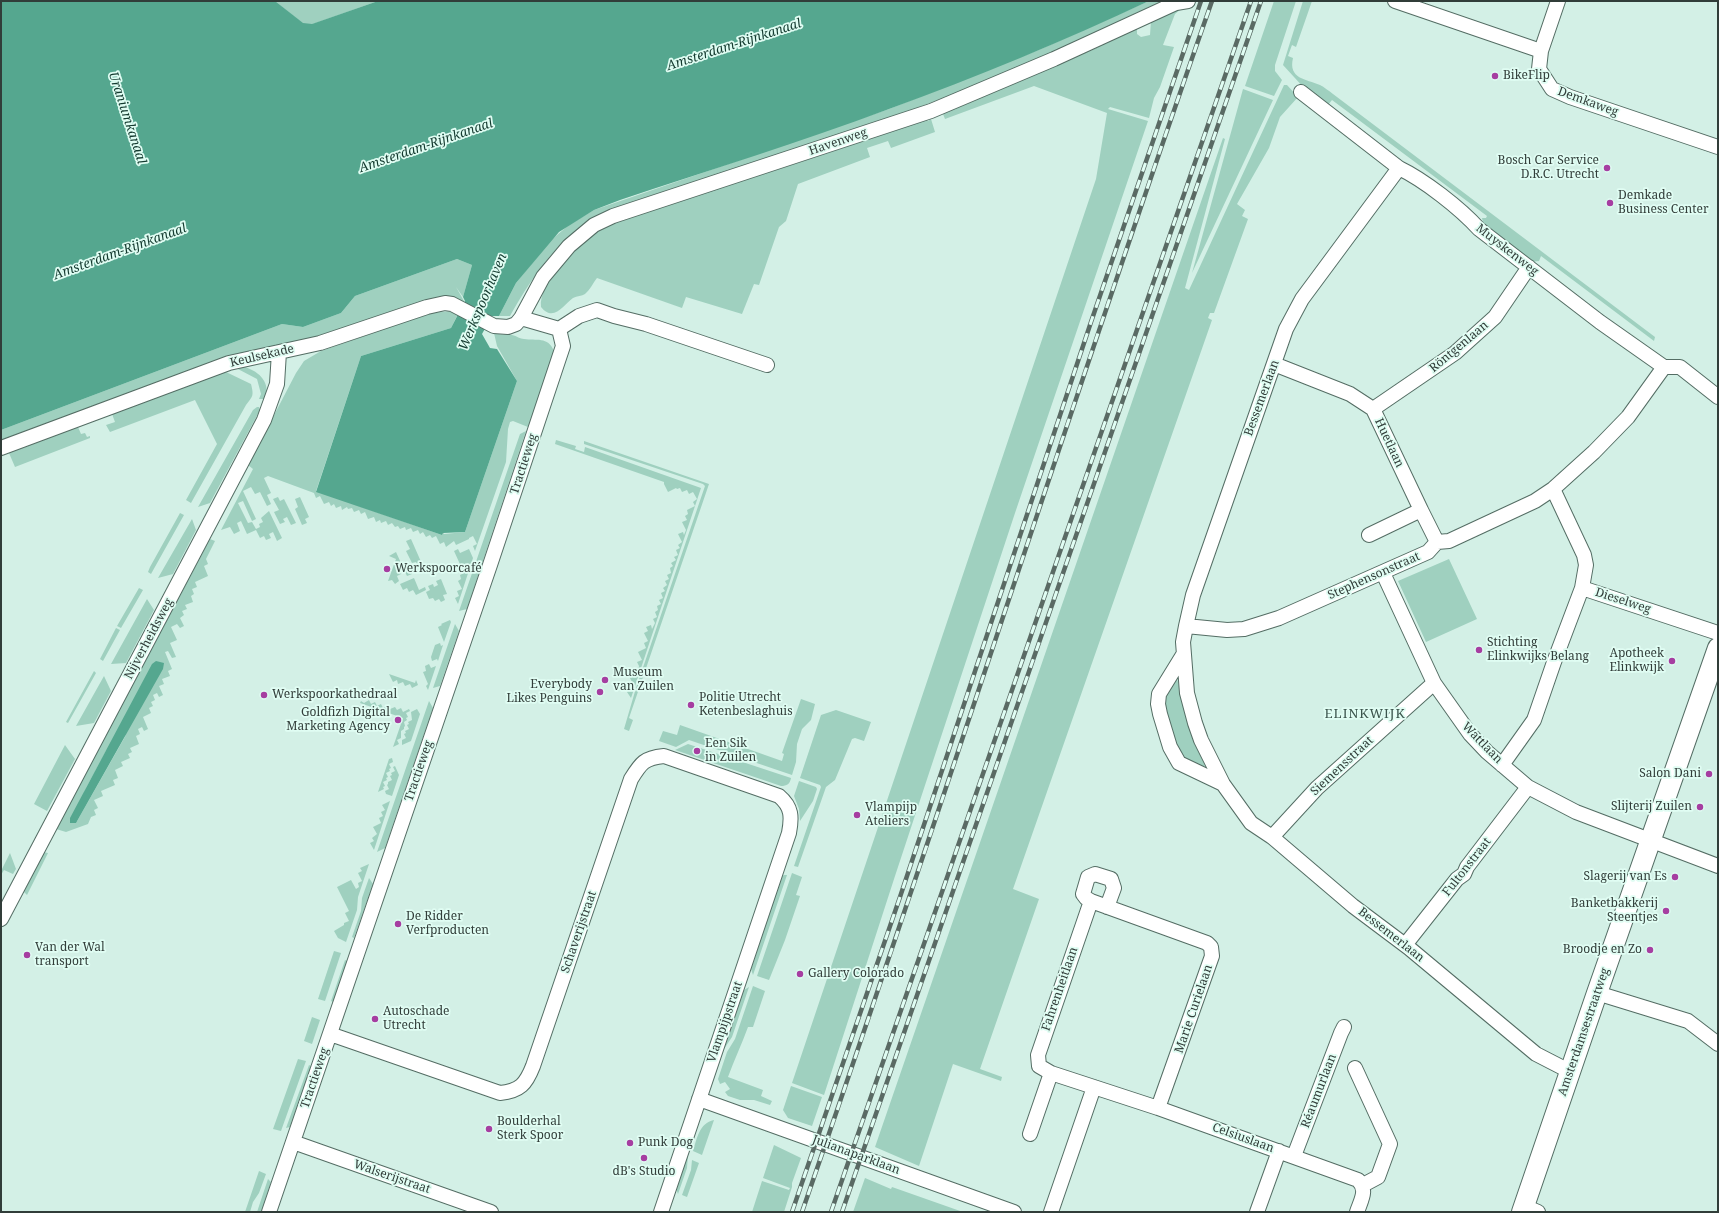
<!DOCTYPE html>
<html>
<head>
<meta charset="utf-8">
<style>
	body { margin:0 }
	#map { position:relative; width:1719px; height:1213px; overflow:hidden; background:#d3f0e6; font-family:"Noto Serif",serif }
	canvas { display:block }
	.frame { position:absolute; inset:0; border:2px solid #313d39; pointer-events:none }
</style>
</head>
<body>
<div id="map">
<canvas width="1719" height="1213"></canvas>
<div class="frame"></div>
</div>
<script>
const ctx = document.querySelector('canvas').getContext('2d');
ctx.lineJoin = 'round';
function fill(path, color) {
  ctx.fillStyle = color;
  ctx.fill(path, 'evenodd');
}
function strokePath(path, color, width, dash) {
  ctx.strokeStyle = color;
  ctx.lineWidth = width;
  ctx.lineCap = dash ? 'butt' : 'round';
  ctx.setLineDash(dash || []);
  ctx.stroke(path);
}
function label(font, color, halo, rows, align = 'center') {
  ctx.font = font + ' "Noto Serif",serif';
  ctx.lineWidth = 3.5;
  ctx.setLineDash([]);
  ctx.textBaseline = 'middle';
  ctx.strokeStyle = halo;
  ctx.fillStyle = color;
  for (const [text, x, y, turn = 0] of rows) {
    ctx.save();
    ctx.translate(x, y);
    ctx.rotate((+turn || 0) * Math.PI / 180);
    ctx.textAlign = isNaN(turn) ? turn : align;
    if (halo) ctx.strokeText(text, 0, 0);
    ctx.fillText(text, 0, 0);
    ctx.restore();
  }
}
const green = new Path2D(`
	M275 1H378L313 24H303Z
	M1149 1H1162L1020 67 961 91 888 119 832 137 582 226C550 250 530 281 510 316H499L516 283 550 241 570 224 594 210 889 109 1041 49Z
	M1274 1H1296L1275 65V71L1282 80 1274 96 1245 86Z
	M1303 1H1312L1296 47 1292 45 1288 56 1293 58C1288 79 1306 79 1320 85 1324 87 1329 91 1333 94L1655 337 1654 341 1541 256 1539 261 1531 262 1484 226 1482 218H1486L1487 216 1332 100 1328 105 1305 89 1283 65Z
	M1182 8 1175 14 1163 45 1174 47 1160 87 1154 98 1149 118 1110 107 1108 109 1148 121 1015 513 895 876 824 1095 792 1083 1096 179 1107 113 1034 86 945 119 943 114 945 110 1092 50 1137 28V34L1141 37 1150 35 1151 21Z
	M1284 85H1287L1298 97 1280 117 1269 148 1237 204 1245 210 1242 216 1248 219 1214 313H1210L1208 318 1212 320 1013 889 1039 899 980 1069 1002 1077 1001 1081 953 1064 919 1166 875 1147 1223 138 1225 139 1185 288 1189 290Z
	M1243 89 1273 100 1192 273Z
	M924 117 928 121 931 119 935 132 891 148 888 141 867 148 870 157 798 184 786 221 779 227 759 285 754 284 742 314 686 297 682 308 597 278C593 283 590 290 585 294 582 296 577 296 573 298 564 304 554 323 541 307 538 284 576 244 594 233 600 229 607 226 613 223L837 150Z
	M457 259 472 265 463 297 456 287 464 301 462 305 445 296 437 297 316 337 222 358 1 440V430L282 324 303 327 341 313 355 296Z
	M454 311 459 312 451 328 361 356 316 491 442 535 443 532 444 534 465 532 517 381 497 346 494 333C501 335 505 334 512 335 517 336 520 339 524 339 536 341 548 336 554 351L528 427 513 421 510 422 508 429 506 462 475 551 473 546 477 544 473 536 469 538V539L456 545 454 541 446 547 444 542 440 544 436 536 432 538 430 535 426 537 423 532 420 534 418 530 413 532 411 528 406 530 405 527 400 529 398 526 395 527 392 523 388 525 386 521 381 523 380 520 376 522 374 517 368 519 365 512 361 514 359 510 354 512 352 508 348 509 347 507 342 510 341 506 336 508 334 504 331 506 329 502 324 504 320 496 316 498 314 493 268 476 264 478 271 493 267 495 271 504 267 506 260 492 255 494 251 487 243 491 256 519 252 521 243 501 238 503 248 523 252 522 256 529 260 527 259 524 263 522 261 518 269 511 282 538 277 541 273 532 269 534 271 538 266 540 264 536 260 538 256 530 247 534 241 521 237 523 240 531 234 534 230 527 221 530 253 469 248 465 296 373 304 361 321 351 430 313Z
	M245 367C260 372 271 383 265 399H259L261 394 257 379 236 368Z
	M226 372 251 384C254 396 253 396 246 405L191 503 186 500 217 444 195 400 110 432 106 425 115 422 112 414 114 413Z
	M257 407H259L260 410 210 503 198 507 253 410Z
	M78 427 81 434 85 433 87 437 90 436V438L15 467 9 453Z
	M526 431 467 609 459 611 520 434Z
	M556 440 576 446 575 449 584 452 585 447 701 488 631 698 625 689 633 684 629 676 633 674 631 671 636 668 638 671 639 666 637 662 642 660 638 652 646 648 644 643 648 641 644 633 648 631 646 627 651 625 652 629 655 623 653 619 657 617 655 612 658 610 657 606 661 604 659 600 663 598 661 593 665 591 663 588 667 585 665 581 669 579 667 575 671 573 670 568 673 566 671 563 676 560 674 557 678 555 676 550 680 548 678 545 682 542 678 534 683 532 684 535 686 530 682 522 687 520 685 516 688 514 687 510 695 506 693 502 697 499 693 492 689 494 687 490 682 492 680 488 677 489 676 488 668 492 664 484V482L555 444Z
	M584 441 709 484 629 718 633 720 629 731 624 729 636 688 705 486 703 484 584 444Z
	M278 497 280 501 284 499 296 523 291 525 287 517 283 519 285 522 280 524 274 512 279 510 273 499Z
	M300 497 309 517 305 519 307 523 302 525 295 509 298 507 295 499Z
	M180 513 184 515 151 574 148 572 150 567Z
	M192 519 196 530 173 574 158 578Z
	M210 539 215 541 206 559 208 564 204 566 208 576 195 582 197 587 192 589 194 594 191 596 193 602 185 605 187 609 182 611 184 615 180 618 184 626 180 628 177 624 171 627 177 640 170 643 176 657 172 658 168 651 165 652 172 669 168 671 170 676 162 679 164 684 159 686 163 695 159 697 157 693 153 695 155 700 151 702 153 706 149 708 151 713 143 717 148 729 144 731 142 727 138 729 140 734 136 736 139 744 130 748 132 752 128 754 130 758 121 762 123 766 115 770 118 778 113 780 115 785 101 791 103 796 94 800 98 808 94 810 96 815 91 817 88 824 66 832 56 829ZM126 735 76 823 85 790 106 751Z
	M411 539 422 564 418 566 416 562 412 563 406 551 410 549 406 541Z
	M458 549 460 553 469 549 473 558 458 604 455 598 459 596 457 591 462 589 458 581 461 579 460 575 464 573 454 551Z
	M396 552 401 563 406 561 412 574 407 576 403 568 399 570 401 574 397 576 399 581 395 584 392 580 388 581 396 559 389 556Z
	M1449 559 1477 619 1426 642 1398 581Z
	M414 578 419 590 425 587 426 590 416 595 413 590 409 592 407 588 403 590 400 584Z
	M441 579 447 594 443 595 445 600 441 602 439 599 435 601 433 598 429 599 426 592 430 590 428 586 433 584 434 587 438 585 436 581Z
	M139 588 143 590 121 628 117 626Z
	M147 599 154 610 126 663 111 664Z
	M450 620 451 622 444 642 438 627 442 625 441 624Z
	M455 624 459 631 440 686 433 688Z
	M116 628 120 630 103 661 100 659Z
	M440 643 441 646 443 645 438 661 437 659 432 661 431 657 435 645Z
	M429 664 431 668 436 666 428 690 426 686 428 684 423 672 426 671 425 666Z
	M94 671 96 673 68 723 66 722Z
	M389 674 415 683 416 680 418 685 412 688 410 684 405 686 403 682 398 684 397 680 393 682Z
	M104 676 111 691 94 723 76 726Z
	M1177 678 1189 727 1205 765 1203 768 1183 760 1180 755 1164 703V694Z
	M801 699 815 704 811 720 802 729 797 744 796 762 792 775 689 740 676 747 659 741 663 731 677 735 680 725 782 761 784 754 782 753Z
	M369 700 371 704 375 702 377 706 381 704 383 708 388 705 390 709 395 707 397 710 401 708 403 712 409 709 410 711 406 713 408 717 406 718 407 720 404 722 405 726 404 727V729L401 731V738L397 740 399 744 393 747 403 718 360 703 361 701 364 703Z
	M429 701 433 708 385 848 377 852Z
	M417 709 420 714 411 741 402 745V740L406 738 404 734 406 733 405 731 409 729 407 725 409 724 408 722 412 720 411 712Z
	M836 710 871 722 864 741 855 738 852 739 835 780 826 787 798 867 794 866 821 787 820 785 800 778 821 715Z
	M688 744 791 778C790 784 787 786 781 786L675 750Z
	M65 745 75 759 47 811 34 804Z
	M392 758 393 762 389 764 391 768 389 769 390 771 386 773 388 777 386 778 387 780 383 782 385 786 383 787 384 789 378 792 389 759Z
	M395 766 399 775 392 796 386 794 385 791 389 789 387 785 388 784V782L392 780 390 776 392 775 391 773 395 771 393 767Z
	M799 781 816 787 817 789 813 801 800 821 799 809 794 796Z
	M390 801 374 850 370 843 374 841 372 838 377 834 373 827 381 823 379 818 383 816 381 812 385 810 382 805Z
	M43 852 48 853 27 895 23 891Z
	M10 853 16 869 13 874 4 870 1 875V871Z
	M369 864 358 897 357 910 346 942 338 938 334 931 344 925V923L349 921 345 913 349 911 337 887 351 880 356 889 359 887 358 883 362 881 358 873 362 871 360 868Z
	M792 873 802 877 796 895 800 896 785 940 769 980 757 976Z
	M784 875H787L753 975 751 969 782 876Z
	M369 878 373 884 354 938 352 937 361 911 362 898Z
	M334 951 341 953 325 1001 318 999Z
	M345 960 347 961 333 1002 331 1001Z
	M753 986 765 991 753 1027H748C742 1044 734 1060 728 1077L763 1090 761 1096 772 1101 770 1105 754 1100H740L728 1096 725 1092 730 1089 725 1082 720 1084 718 1079 727 1052 735 1039Z
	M749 987 732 1037 724 1049 744 990Z
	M312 1017 320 1020 312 1044 304 1041Z
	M298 1059 306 1061 281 1131 273 1129Z
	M309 1065 311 1066 290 1127 286 1128Z
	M791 1086 822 1097 812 1126 788 1118 783 1110Z
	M714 1120 702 1155 693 1151C697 1139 699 1123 714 1120Z
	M774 1145 801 1158 792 1183V1187L784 1212H752L762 1181 789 1190 790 1188 763 1178Z
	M688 1155 687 1168 678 1194 676 1189Z
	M692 1160 699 1163 687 1197 682 1195 691 1170Z
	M259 1171 266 1174 259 1193 253 1202 250 1212H245Z
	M865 1178 891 1189 892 1187 963 1212H853Z
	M268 1179 271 1182 261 1212H257Z`);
const water = new Path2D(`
	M1 1H275L303 23 312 24 378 1H1149C1064 41 977 77 889 109 800 142 710 170 620 200L594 210 559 232 516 283 499 316H492L482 334 490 348 497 349 517 381 465 532 443 533 442 535 316 492 361 356 451 328 465 301 463 297 472 265 457 259 355 296 341 313 303 327 282 324 1 430Z
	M156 661 164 663 163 669 76 823H70V818L152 664Z`);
const minor = new Path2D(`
	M1395 1 1541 51 1539 69 1552 89 1570 97 1718 147
	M1541 51 1558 1
	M1301 92 1399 168C1424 180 1460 208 1479 229L1600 322 1664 367H1680L1718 397
	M1399 168 1302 299 1286 329 1193 595 1186 626 1183 642 1187 693 1195 723 1201 740 1223 784 1251 823 1272 837 1353 906 1409 948 1536 1054 1571 1072
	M559 329 579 316 597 310 614 316 646 324 767 365
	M1274 364 1350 394 1373 409 1421 510
	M1373 409 1455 353 1495 317 1529 267
	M1 448 229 363 320 343 427 307 445 303 452 304 494 326 508 327 516 324 521 318 543 277 569 246 594 225 613 216 931 111 1054 59 1176 3 1188 1
	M1553 489 1584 555 1586 565 1582 588 1718 633
	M1369 535 1421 510 1437 542
	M1383 573 1434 683 1470 734 1487 752 1528 787 1576 812 1718 866
	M1186 626 1227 630 1244 629 1279 618 1428 552 1437 542 1449 541 1535 501 1553 489 1594 452 1628 417 1664 367
	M1183 655 1159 694 1158 704 1160 714 1170 747 1179 763 1223 784
	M1502 765 1534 720 1554 662 1582 588
	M1272 837 1317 788 1434 683
	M1107 907 1114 888 1111 879 1095 874 1088 877 1083 894 1086 898 1091 901 1207 943 1211 947 1212 956 1158 1108
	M1 919 264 420 277 384 279 352
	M1405 945 1457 879 1464 874 1467 867 1528 787
	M1597 993 1688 1021 1718 1044
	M330 1034 500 1093C520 1091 526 1084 533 1066L631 779C641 763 644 758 664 756L779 796C792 807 792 817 789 833L661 1212
	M1355 1068 1390 1144 1378 1177 1363 1185
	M1051 1073 1039 1066 1038 1055 1091 901
	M699 1099 1014 1212
	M1030 1134 1051 1073 1158 1108 1358 1180C1368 1190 1361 1200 1357 1212
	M293 1142 491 1212
	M1294 1156 1341 1033 1344 1027
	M1524 1206 1538 1212
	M269 1212 490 565 563 346 559 329 521 318
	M1051 1212 1094 1087
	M1257 1212 1279 1151`);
const secondary = new Path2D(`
	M1522 1212 1597 993 1718 648`);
const rail = new Path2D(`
	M792 1212 900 897 1091 322 1201 1
	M802 1212C942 809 1071 403 1212 1
	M831 1212 1251 1
	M842 1212 1261 1`);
const markers = [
	[1495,76,4,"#a63ea1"],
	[1607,168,4,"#a63ea1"],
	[1610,203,4,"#a63ea1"],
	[387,569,4,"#a63ea1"],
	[1479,650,4,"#a63ea1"],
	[1672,661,4,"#a63ea1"],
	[605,680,4,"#a63ea1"],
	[600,692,4,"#a63ea1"],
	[264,695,4,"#a63ea1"],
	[691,705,4,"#a63ea1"],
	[398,720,4,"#a63ea1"],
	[697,751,4,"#a63ea1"],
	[1709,774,4,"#a63ea1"],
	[1700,807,4,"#a63ea1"],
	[857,815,4,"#a63ea1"],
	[1675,877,4,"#a63ea1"],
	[1666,911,4,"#a63ea1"],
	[398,924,4,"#a63ea1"],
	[1650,950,4,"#a63ea1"],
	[27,955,4,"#a63ea1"],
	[800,974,4,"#a63ea1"],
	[375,1019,4,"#a63ea1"],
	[489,1129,4,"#a63ea1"],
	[630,1143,4,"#a63ea1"],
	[644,1158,4,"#a63ea1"]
];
const poiNames = [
	["BikeFlip",1503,76],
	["Bosch Car Service",1599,161,"right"],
	["D.R.C. Utrecht",1599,175,"right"],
	["Demkade",1618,196],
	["Business Center",1618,210],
	["Werkspoorcafé",395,569],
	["Stichting",1487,643],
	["Elinkwijks Belang",1487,657],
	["Apotheek",1664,654,"right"],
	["Elinkwijk",1664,668,"right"],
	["Museum",613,673],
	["van Zuilen",613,687],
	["Everybody",592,685,"right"],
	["Likes Penguins",592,699,"right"],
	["Werkspoorkathedraal",272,695],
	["Politie Utrecht",699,698],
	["Ketenbeslaghuis",699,712],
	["Goldfizh Digital",390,713,"right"],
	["Marketing Agency",390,727,"right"],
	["Een Sik",705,744],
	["in Zuilen",705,758],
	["Salon Dani",1701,774,"right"],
	["Slijterij Zuilen",1692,807,"right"],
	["Vlampijp",865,808],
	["Ateliers",865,822],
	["Slagerij van Es",1667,877,"right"],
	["Banketbakkerij",1658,904,"right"],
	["Steentjes",1658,918,"right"],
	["De Ridder",406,917],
	["Verfproducten",406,931],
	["Van der Wal",35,948],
	["transport",35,962],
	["Broodje en Zo",1642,950,"right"],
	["Gallery Colorado",808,974],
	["Autoschade",383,1012],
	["Utrecht",383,1026],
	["Boulderhal",497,1122],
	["Sterk Spoor",497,1136],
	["Punk Dog",638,1143],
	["dB's Studio",644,1172,"center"]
];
const streetNames = [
	["Demkaweg",1588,102,20],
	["Havenweg",838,142,-19],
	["Muyskenweg",1507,250,38],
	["Röntgenlaan",1459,347,-40],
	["Keulsekade",262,356,-13],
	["Bessemerlaan",1262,398,-70],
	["Huetlaan",1389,443,65],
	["Tractieweg",524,464,-72],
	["Stephensonstraat",1374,576,-24],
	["Dieselweg",1623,601,18],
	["Nijverheidsweg",149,639,-62],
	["Wattlaan",1482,743,46],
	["Siemensstraat",1342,766,-43],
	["Tractieweg",419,771,-71],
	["Fultonstraat",1467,867,-52],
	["Schaverijstraat",579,932,-71],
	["Bessemerlaan",1391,935,38],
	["Fahrenheitlaan",1060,989,-71],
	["Marie Curielaan",1194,1009,-71],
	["Vlampijpstraat",725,1022,-71],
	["Amsterdamsestraatweg",1584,1032,-71],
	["Tractieweg",315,1078,-71],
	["Réaumurlaan",1319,1091,-69],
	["Celsiuslaan",1243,1138,20],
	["Julianaparklaan",856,1155,20],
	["Walserijstraat",392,1177,19]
];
const waterNames = [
	["Amsterdam-Rijnkanaal",734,45,-18],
	["Uraniumkanaal",127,118,72],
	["Amsterdam-Rijnkanaal",426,146,-19],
	["Amsterdam-Rijnkanaal",120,252,-20],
	["Werkspoorhaven",483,302,-67]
];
const neighbourhoodNames = [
	["ELINKWIJK",1365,714]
];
fill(green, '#9fd0bf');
fill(water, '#55a78f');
strokePath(minor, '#546d64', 16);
strokePath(secondary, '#546d64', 22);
strokePath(minor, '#fff', 14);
strokePath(secondary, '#fff', 20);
strokePath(rail, '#5a6a64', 4.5);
strokePath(rail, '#e0fdf3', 3, [9]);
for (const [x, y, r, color] of markers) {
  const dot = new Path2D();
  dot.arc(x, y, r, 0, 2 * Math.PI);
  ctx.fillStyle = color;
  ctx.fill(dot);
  strokePath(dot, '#e0fdf3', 1.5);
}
label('12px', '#313d39', '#e0fdf3', poiNames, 'left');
label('12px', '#313d39', '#e0fdf3', streetNames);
label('italic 13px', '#133a2f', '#e0fdf3', waterNames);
ctx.letterSpacing = '1px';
label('13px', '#3b544c', '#e0fdf3', neighbourhoodNames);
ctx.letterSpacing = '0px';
</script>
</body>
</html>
